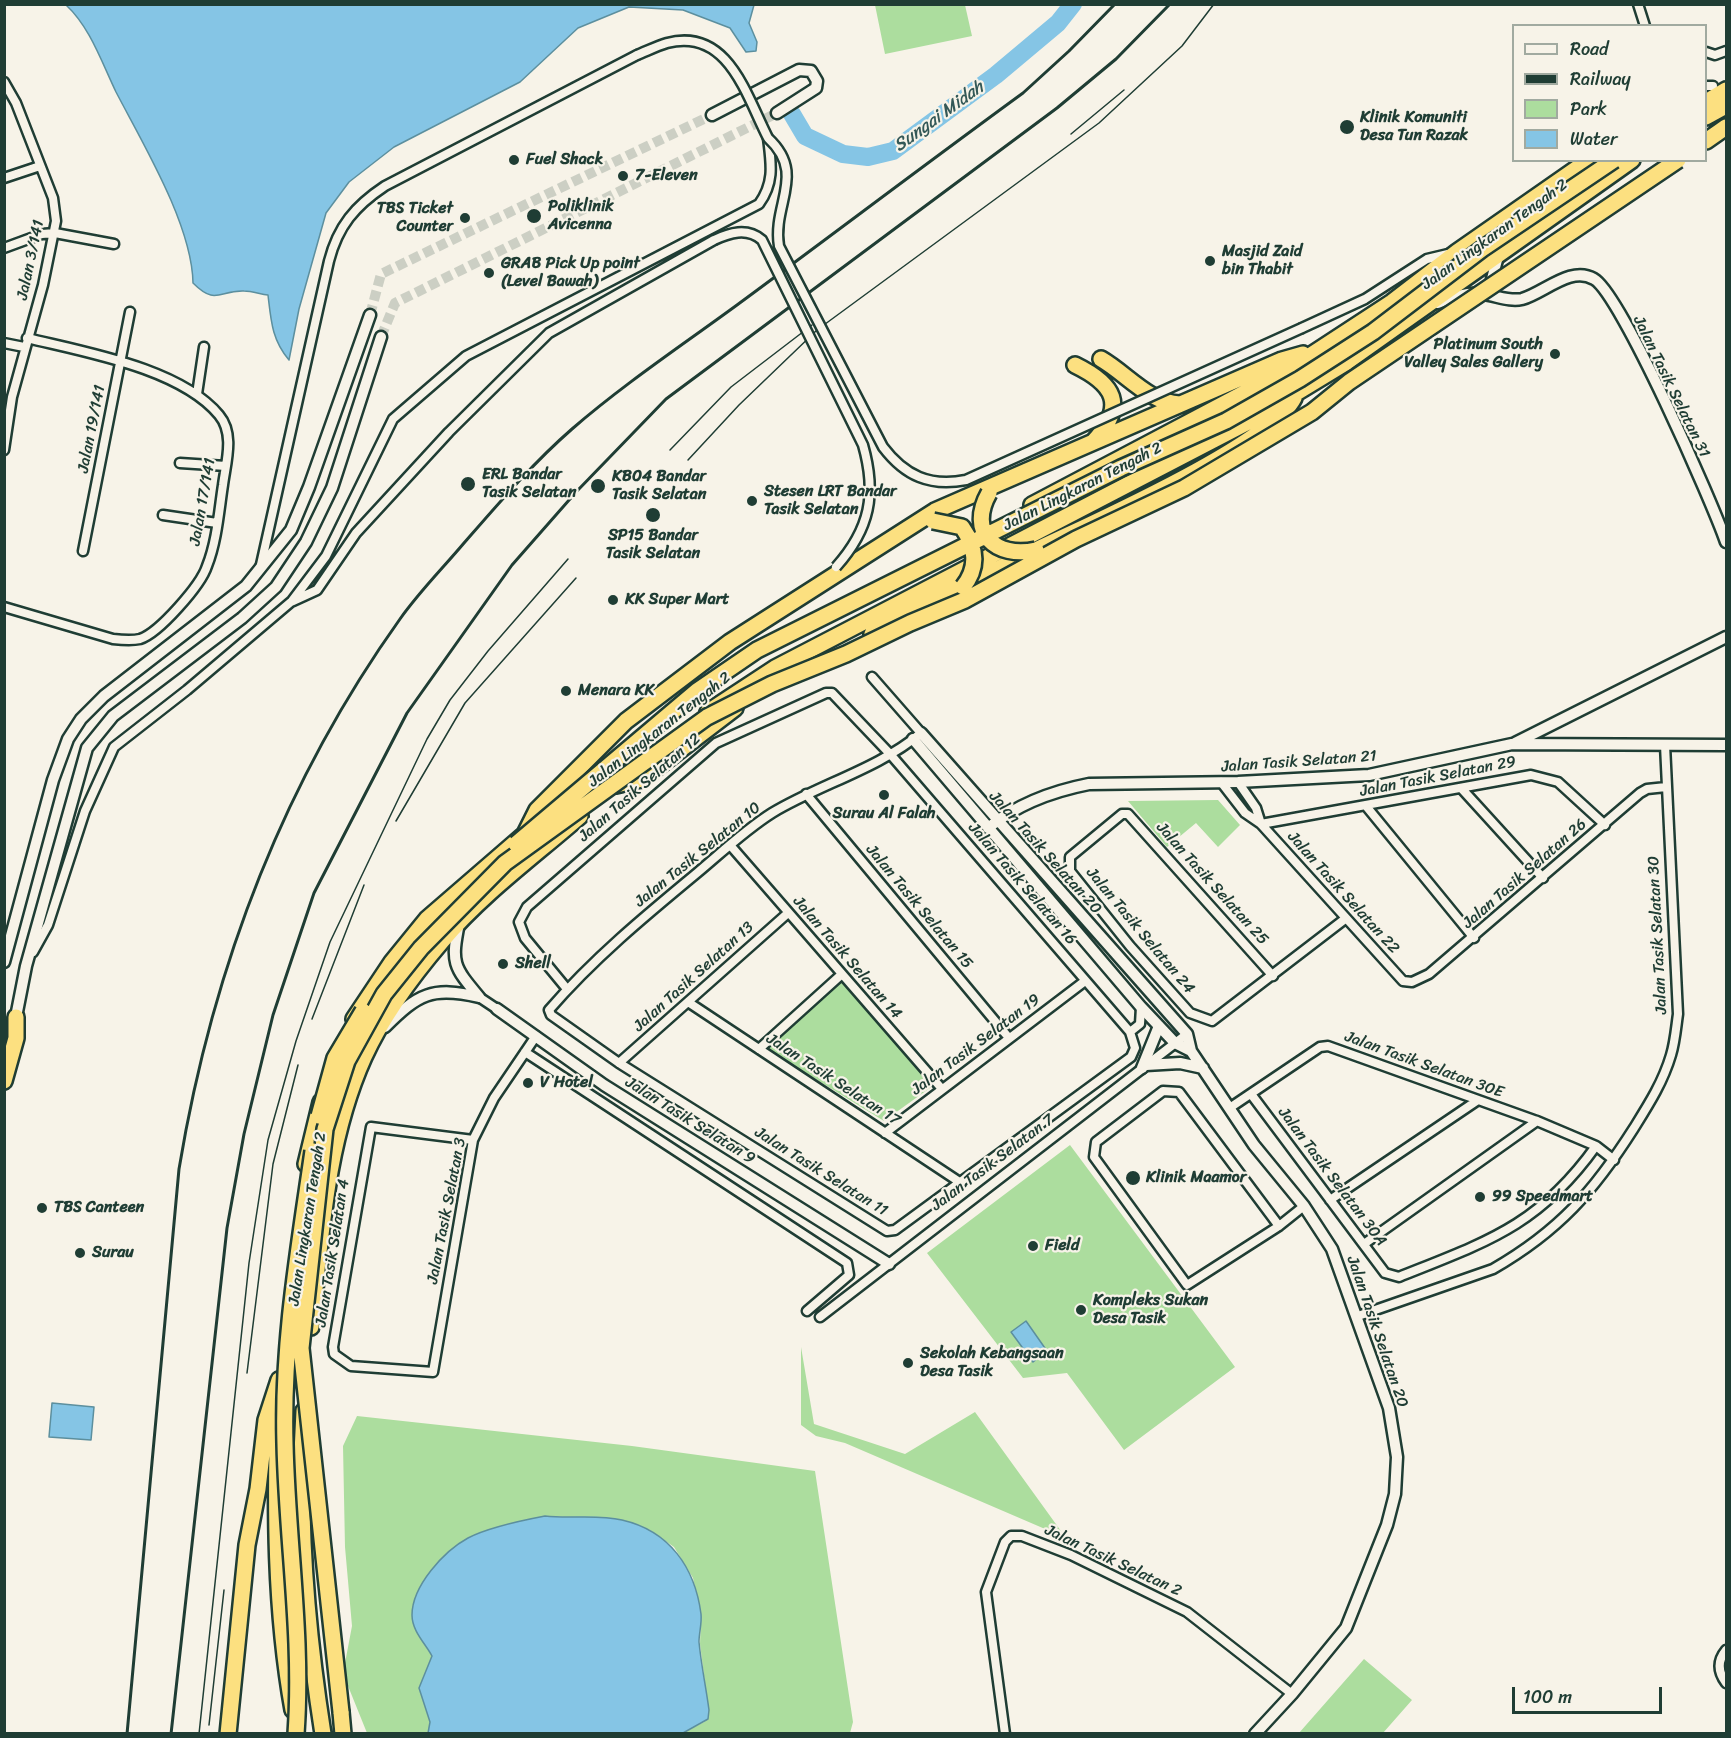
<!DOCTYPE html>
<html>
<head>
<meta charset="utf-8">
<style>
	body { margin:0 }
	#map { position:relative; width:1731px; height:1738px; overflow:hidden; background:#f7f3e8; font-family:Sriracha,sans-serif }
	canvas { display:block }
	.frame { position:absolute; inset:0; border:6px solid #1f3d34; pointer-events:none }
	.legend { position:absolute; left:1512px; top:24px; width:195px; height:138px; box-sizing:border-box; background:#f7f3e8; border:2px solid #a1aaa0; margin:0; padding:8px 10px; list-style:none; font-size:18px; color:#1f3d34 }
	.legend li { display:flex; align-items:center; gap:12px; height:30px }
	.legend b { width:30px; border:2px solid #a1aaa0 }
	.scale { position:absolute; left:1512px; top:1687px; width:150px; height:27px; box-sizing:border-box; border:3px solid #1f3d34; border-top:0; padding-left:8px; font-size:18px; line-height:21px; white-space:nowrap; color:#1f3d34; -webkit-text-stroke:4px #f7f3e8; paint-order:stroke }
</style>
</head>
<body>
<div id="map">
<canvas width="1731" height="1738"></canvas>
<div class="frame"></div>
<ul class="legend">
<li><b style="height:8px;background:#f7f3e8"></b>Road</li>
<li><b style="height:8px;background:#1f3d34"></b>Railway</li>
<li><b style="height:16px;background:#acdd9e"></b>Park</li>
<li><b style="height:16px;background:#85c5e5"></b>Water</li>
</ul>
<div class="scale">100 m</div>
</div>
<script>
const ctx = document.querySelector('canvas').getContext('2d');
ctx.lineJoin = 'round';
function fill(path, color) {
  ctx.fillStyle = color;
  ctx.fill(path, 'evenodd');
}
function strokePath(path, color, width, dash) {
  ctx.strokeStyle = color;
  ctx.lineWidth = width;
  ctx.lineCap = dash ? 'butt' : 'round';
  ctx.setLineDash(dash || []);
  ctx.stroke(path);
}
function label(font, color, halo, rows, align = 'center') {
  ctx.font = font + ' Sriracha,sans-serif';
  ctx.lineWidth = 4.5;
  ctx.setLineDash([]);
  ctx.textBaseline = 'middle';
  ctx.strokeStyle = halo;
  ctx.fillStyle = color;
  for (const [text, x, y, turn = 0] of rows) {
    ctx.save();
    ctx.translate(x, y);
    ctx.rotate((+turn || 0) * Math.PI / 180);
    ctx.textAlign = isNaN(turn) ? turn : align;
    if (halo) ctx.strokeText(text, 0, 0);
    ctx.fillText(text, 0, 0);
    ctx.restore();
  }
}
const green = new Path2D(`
	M875 5H965L972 36 885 54Z
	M1218 800 1240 825 1218 847 1196 823 1167 847 1128 801Z
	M843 981 934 1085 884 1121 765 1048Z
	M1070 1145 1235 1367 1124 1450 1067 1373 1023 1378 927 1253Z
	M801 1347 814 1424 905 1454 975 1412 1066 1538 845 1443 816 1436 801 1425Z
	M357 1416 632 1446 815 1471 853 1722 850 1733H683L704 1722 709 1715 700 1644 701 1616 693 1578 674 1547 650 1530 623 1520 545 1516 493 1530 449 1552 427 1577 419 1592 421 1639 432 1656 419 1688 430 1722 428 1733H367L346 1681 345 1663 352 1626 345 1547 343 1446Z
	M1364 1659 1412 1700 1383 1733H1299Z`);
const water = new Path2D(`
	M66 5H754L749 23 757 42 756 51 746 52 730 28 683 10 629 7 578 28 520 82 394 147 349 182 326 213 299 309 289 360C272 340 271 321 268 295 260 294 252 291 244 291 219 290 216 306 193 283 192 225 143 144 116 92 102 63 90 27 66 5Z
	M1026 1321 1047 1351 1033 1362 1011 1332Z
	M52 1403 94 1407 91 1440 49 1437Z
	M545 1516C571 1519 597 1514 622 1520 670 1531 695 1568 701 1614 702 1624 699 1632 699 1642 701 1664 706 1687 709 1710L708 1719 683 1733H428L430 1722 419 1688 432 1656C425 1643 412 1631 412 1615 412 1586 444 1551 468 1538 487 1528 524 1520 545 1516Z`);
const river = new Path2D(`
	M792 114 805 136 843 154 868 157 893 151 996 75 1058 23 1073 4`);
const secondaryTunnel = new Path2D(`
	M370 315 381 274 712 115
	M381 337 395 303 777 113`);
const street = new Path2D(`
	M1638 4 1645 26
	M1706 52 1715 55 1726 51
	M4 82 16 103 53 198 56 221 43 285 12 397 4 450
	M1706 86H1713
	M4 178 40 166
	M4 248 42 234 55 233 114 244
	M1302 328 1365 299 1427 259 1448 254
	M4 343 24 347
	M197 394 204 347
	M180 463 226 466
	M163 515 217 523
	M83 551 130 312
	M260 569 329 261C338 226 355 206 385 186L637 55
	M293 601 317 590 356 533 449 432 549 333 714 240
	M4 607 113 639C122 640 131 641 140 639 159 633 201 585 207 566 217 541 219 511 223 485 226 462 235 434 219 415 180 368 84 352 27 338
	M1221 782 1245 813 1261 824 1256 808 1238 782
	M1462 789 1543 878
	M806 794 1009 1038
	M1366 806 1474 938
	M1261 824 1403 981 1412 982 1429 974 1640 793 1647 789 1666 787
	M1261 824 1531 775 1558 782 1605 825
	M730 845 942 1089
	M33 952 48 925 85 811 114 747 187 690 292 601 326 556 393 419 466 356 759 204C775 182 771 163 768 138
	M1273 976 1128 814H1122L1070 857V871L1130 946 1190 1013 1212 1021 1345 919
	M567 989 525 938 519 922 527 907 716 743 826 693H832L891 755 1130 1032 1135 1048 1131 1057 895 1230 887 1231 619 1063 551 1015 549 1010C593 959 645 916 697 873 721 853 745 830 772 813 820 784 878 769 921 733L872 677
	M479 997 497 1009
	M688 1002 961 1183
	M1130 1032 1140 1024 1141 1007
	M759 1049 842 974
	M525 1052 847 1263 849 1275 807 1311
	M619 1063 788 913
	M1251 1094 1385 1273 1399 1277C1486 1242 1539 1226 1596 1146
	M1231 1107 1320 1047 1328 1046 1537 1121 1596 1146 1614 1160
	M885 1133 1085 981
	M473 1140 371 1127 333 1347 334 1354 351 1366 433 1372 473 1140 494 1098 536 1036
	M1330 1200 1478 1100
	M1279 1226 1179 1092 1163 1091 1096 1142 1094 1157 1187 1285 1279 1226 1304 1206
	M1364 1244 1537 1121
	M1358 1316 1493 1269C1559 1231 1594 1191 1634 1128 1649 1104 1663 1082 1671 1055 1675 1042 1676 1028 1678 1014L1665 745
	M820 1317 1187 1034
	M1726 1650C1717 1661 1718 1672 1726 1683
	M1005 1734 986 1592 1005 1542 1011 1536H1022L1071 1555 1187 1612 1292 1694`);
const secondary = new Path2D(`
	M712 115 799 70 811 71 817 81 816 88 777 113
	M1494 290 1492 279 1498 256
	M1438 303C1452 297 1467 292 1482 294 1495 295 1509 302 1522 299 1544 293 1571 265 1594 279 1621 294 1713 504 1726 542
	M921 733 1187 1034 1191 1051 1254 1145 1304 1206 1332 1249 1389 1408 1397 1457 1395 1494 1387 1525 1346 1628 1292 1694 1255 1734
	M913 739 1141 1007 1175 1043 1191 1051
	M1515 743 1726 637
	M988 828C1016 805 1053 791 1089 784L1238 782 1369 775 1512 744 1726 745
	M459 923C451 963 453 966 479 997
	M4 962 53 780 68 739 81 719 104 696 246 586 291 530 309 487 370 315
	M497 1009 604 1085 889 1264
	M16 1017 26 966 87 748 113 716 242 618 276 587 306 542 332 488 381 337
	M385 1027C418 994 432 986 479 997
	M1146 1065 1180 1063 1203 1068
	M1142 1068 1159 1026`);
const highway = new Path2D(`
	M1706 102 1726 90
	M1706 117 1726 106
	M1706 141 1726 127
	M1101 359C1127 374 1149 403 1180 404
	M1075 365C1114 384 1127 405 1094 441
	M1032 505 1288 370 1392 302 1457 252 1589 160
	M872 634C927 605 982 577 1038 549 1090 524 1271 444 1294 398
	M708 712 775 668 1250 421 1347 362 1632 160
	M616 785 642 779 735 708
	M525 834 537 810 626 721 730 642 935 511 1282 360 1303 354
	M354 1019 392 962 427 919 524 835
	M4 1081 16 1038V1017
	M306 1164 321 1102
	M311 1327C321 1237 326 1141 364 1057 383 1015 412 976 442 941 482 894 534 856 580 816
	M278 1405C275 1507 275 1609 293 1710
	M304 1411C297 1519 306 1626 323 1734
	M341 1712 343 1734
	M228 1734 247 1545 258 1489 266 1420 279 1380`);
const tram = new Path2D(`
	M1071 134 1124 90
	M670 450 731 387 812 325
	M688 460 739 405 817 330 1099 123 1182 46 1214 4
	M396 821 465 703 576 578
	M312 1019 364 885
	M247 1373 273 1164 298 1065
	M209 1725 224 1590
	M199 1734 249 1263 268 1140 296 1041 330 942 427 739 450 700 488 651 568 559`);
const rail = new Path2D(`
	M127 1734 179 1169C212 970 283 783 400 619 419 592 443 568 464 543 498 504 533 463 572 429 624 384 681 346 737 305 832 235 927 163 1023 93L1069 51 1115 4
	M171 1734 227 1228 244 1134 273 1015 314 893 407 713 512 565 577 491 666 399 1057 108 1116 59 1170 4`);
const streetBridge = new Path2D(`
	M637 55C647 51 657 46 667 43 728 27 746 95 768 138 807 174 772 204 779 246L883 447C905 476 930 487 966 480L1302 328
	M714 240C729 233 747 227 762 240L863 445C877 494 870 529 836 567`);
const highwayBridge = new Path2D(`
	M989 493C967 532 995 559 1036 550
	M933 521 962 527C976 547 979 567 963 587
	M516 844 697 691 757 650 1121 468 1226 421 1300 379 1373 332 1482 249 1614 160
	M319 1116 335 1058 363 1011
	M341 1712 301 1348 325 1129 347 1061 384 994 421 948 505 863 707 717 772 684 846 654 910 623 965 600 1076 539 1184 488 1312 412 1349 382 1678 160
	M296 1734C303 1637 287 1540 285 1444 282 1345 299 1248 313 1151`);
const markers = [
	[1347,127,8,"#1f3d34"],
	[514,160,6,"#1f3d34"],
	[623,176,6,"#1f3d34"],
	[534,216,8,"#1f3d34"],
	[465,218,6,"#1f3d34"],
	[1210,261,6,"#1f3d34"],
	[489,273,6,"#1f3d34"],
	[1555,354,6,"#1f3d34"],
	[468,484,8,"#1f3d34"],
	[598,486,8,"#1f3d34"],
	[752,501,6,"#1f3d34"],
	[653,515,8,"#1f3d34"],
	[613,600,6,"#1f3d34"],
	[566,691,6,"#1f3d34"],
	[884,795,6,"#1f3d34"],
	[503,964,6,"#1f3d34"],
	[528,1083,6,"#1f3d34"],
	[1133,1178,8,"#1f3d34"],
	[1480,1197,6,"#1f3d34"],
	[42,1208,6,"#1f3d34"],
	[1033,1246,6,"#1f3d34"],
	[80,1253,6,"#1f3d34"],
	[1081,1310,6,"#1f3d34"],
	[908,1363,6,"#1f3d34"]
];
const poiNames = [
	["Klinik Komuniti",1360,118],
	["Desa Tun Razak",1360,136],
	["Fuel Shack",526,160],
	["7-Eleven",635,176],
	["Poliklinik",548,207],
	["Avicenna",548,225],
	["TBS Ticket",453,209,"right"],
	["Counter",453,227,"right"],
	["Masjid Zaid",1222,252],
	["bin Thabit",1222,270],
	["GRAB Pick Up point",501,264],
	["(Level Bawah)",501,282],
	["Platinum South",1543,345,"right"],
	["Valley Sales Gallery",1543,363,"right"],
	["ERL Bandar",482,475],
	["Tasik Selatan",482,493],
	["KB04 Bandar",612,477],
	["Tasik Selatan",612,495],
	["Stesen LRT Bandar",764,492],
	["Tasik Selatan",764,510],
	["SP15 Bandar",653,536,"center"],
	["Tasik Selatan",653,554,"center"],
	["KK Super Mart",625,600],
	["Menara KK",578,691],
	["Surau Al Falah",884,814,"center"],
	["Shell",515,964],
	["V Hotel",540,1083],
	["Klinik Maamor",1146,1178],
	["99 Speedmart",1492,1197],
	["TBS Canteen",54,1208],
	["Field",1045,1246],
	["Surau",92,1253],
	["Kompleks Sukan",1093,1301],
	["Desa Tasik",1093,1319],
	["Sekolah Kebangsaan",920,1354],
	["Desa Tasik",920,1372]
];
const streetNames = [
	["Jalan Lingkaran Tengah 2",1495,235,-36],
	["Jalan 3/141",31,260,-78],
	["Jalan Tasik Selatan 31",1671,387,64],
	["Jalan 19/141",92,429,-79],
	["Jalan Lingkaran Tengah 2",1083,487,-27],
	["Jalan 17/141",203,502,-80],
	["Jalan Lingkaran Tengah 2",660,730,-38],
	["Jalan Tasik Selatan 21",1299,762,-4],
	["Jalan Tasik Selatan 29",1438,777,-11],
	["Jalan Tasik Selatan 12",640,788,-41],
	["Jalan Tasik Selatan 20",1045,853,48],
	["Jalan Tasik Selatan 10",698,855,-39],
	["Jalan Tasik Selatan 26",1525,874,-41],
	["Jalan Tasik Selatan 16",1022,884,49],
	["Jalan Tasik Selatan 25",1212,884,48],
	["Jalan Tasik Selatan 22",1343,893,48],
	["Jalan Tasik Selatan 15",919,907,50],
	["Jalan Tasik Selatan 24",1140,931,50],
	["Jalan Tasik Selatan 30",1658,935,-93],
	["Jalan Tasik Selatan 14",847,958,49],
	["Jalan Tasik Selatan 13",694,977,-42],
	["Jalan Tasik Selatan 19",976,1045,-37],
	["Jalan Tasik Selatan 30E",1424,1065,20],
	["Jalan Tasik Selatan 17",833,1080,33],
	["Jalan Tasik Selatan 9",690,1121,32],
	["Jalan Tasik Selatan 7",993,1163,-37],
	["Jalan Tasik Selatan 11",821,1172,32],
	["Jalan Tasik Selatan 30A",1332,1177,53],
	["Jalan Tasik Selatan 3",447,1211,-79],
	["Jalan Lingkaran Tengah 2",308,1219,-81],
	["Jalan Tasik Selatan 4",333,1253,-81],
	["Jalan Tasik Selatan 20",1377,1332,71],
	["Jalan Tasik Selatan 2",1113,1561,25]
];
const waterNames = [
	["Sungai Midah",939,117,-36]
];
fill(green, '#acdd9e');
fill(water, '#85c5e5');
strokePath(water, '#5c8f9e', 1.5);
strokePath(river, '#85c5e5', 18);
strokePath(secondaryTunnel, '#cccfc4', 10, [10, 5]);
strokePath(street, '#1f3d34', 13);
strokePath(secondary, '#1f3d34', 15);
strokePath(highway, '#1f3d34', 20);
strokePath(street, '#f7f3e8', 8);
strokePath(secondary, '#f7f3e8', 10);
strokePath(highway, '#fce080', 15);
strokePath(tram, '#1f3d34', 1.5);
strokePath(rail, '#1f3d34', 3);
strokePath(streetBridge, '#1f3d34', 13, []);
strokePath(highwayBridge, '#1f3d34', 20, []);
strokePath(streetBridge, '#f7f3e8', 8);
strokePath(highwayBridge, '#fce080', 15);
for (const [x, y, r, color] of markers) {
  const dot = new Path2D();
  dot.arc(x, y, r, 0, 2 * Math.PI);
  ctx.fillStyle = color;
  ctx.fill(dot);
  strokePath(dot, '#f7f3e8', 2);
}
label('bold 16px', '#1f3d34', '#f7f3e8', poiNames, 'left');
label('16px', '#1f3d34', '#f7f3e8', streetNames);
label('italic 18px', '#335857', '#f7f3e8', waterNames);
</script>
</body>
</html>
